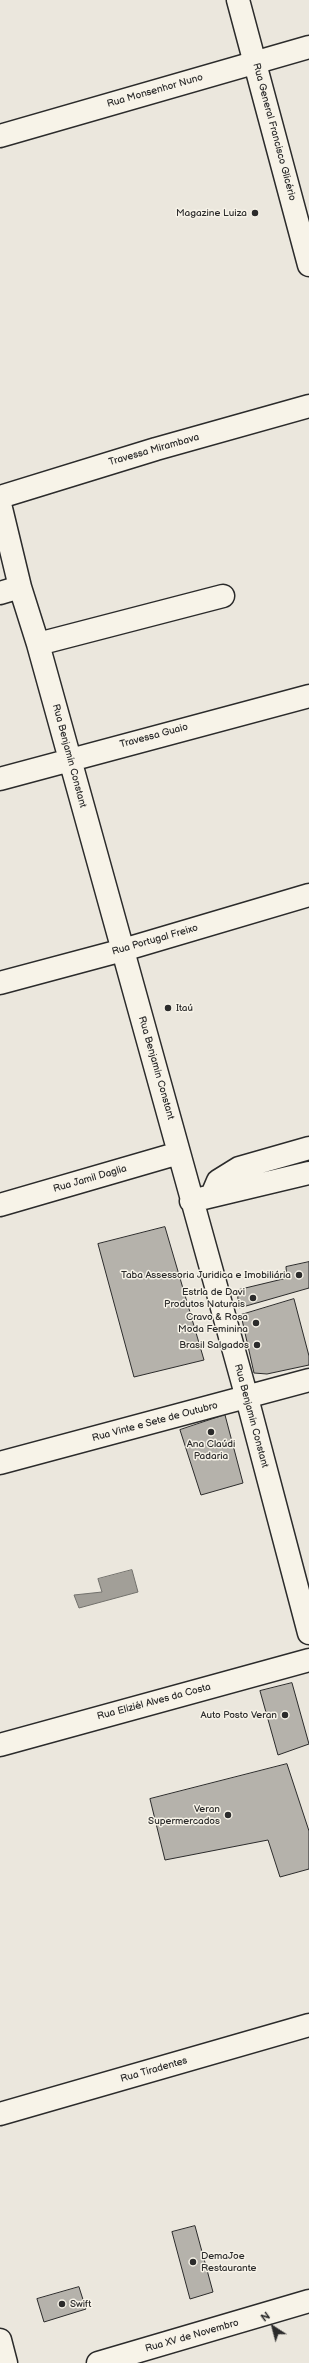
<!DOCTYPE html>
<html>
<head>
<meta charset="utf-8">
<style>
	body { margin:0 }
	#map { position:relative; width:309px; height:2363px; overflow:hidden; background:#ebe7dd; font-family:"Balsamiq Sans",sans-serif }
	canvas { display:block }
	.north { position:absolute; left:253px; top:2307px; width:40px; height:40px; -webkit-text-stroke:3px #f7f3e8; paint-order:stroke; rotate:324deg; font-size:11px; font-weight:700; line-height:16px; text-align:center; color:#2b2b2b }
	.north::after { content:''; display:block; margin:auto; width:14px; height:18px; background:#2b2b2b; clip-path:polygon(50% 0,100% 100%,50% 72%,0 100%) }
</style>
</head>
<body>
<div id="map">
<canvas width="309" height="2363"></canvas>
<div class="north">N</div>
</div>
<script>
const ctx = document.querySelector('canvas').getContext('2d');
ctx.lineJoin = 'round';
function fill(path, color) {
  ctx.fillStyle = color;
  ctx.fill(path, 'evenodd');
}
function strokePath(path, color, width, dash) {
  ctx.strokeStyle = color;
  ctx.lineWidth = width;
  ctx.lineCap = dash ? 'butt' : 'round';
  ctx.setLineDash(dash || []);
  ctx.stroke(path);
}
function label(font, color, halo, rows, align = 'center') {
  ctx.font = font + ' "Balsamiq Sans",sans-serif';
  ctx.lineWidth = 3;
  ctx.setLineDash([]);
  ctx.textBaseline = 'middle';
  ctx.strokeStyle = halo;
  ctx.fillStyle = color;
  for (const [text, x, y, turn = 0] of rows) {
    ctx.save();
    ctx.translate(x, y);
    ctx.rotate((+turn || 0) * Math.PI / 180);
    ctx.textAlign = isNaN(turn) ? turn : align;
    if (halo) ctx.strokeText(text, 0, 0);
    ctx.fillText(text, 0, 0);
    ctx.restore();
  }
}
const water = new Path2D(`
	M132 1570 138 1592 79 1608 74 1595 102 1592 98 1579Z`);
const building = new Path2D(`
	M165 1227 204 1360 134 1377 98 1244Z
	M309 1262V1288L239 1308 237 1290 287 1278 286 1267Z
	M294 1299 309 1356V1365L267 1374 254 1373 241 1315Z
	M225 1415 243 1483 201 1495 180 1430Z
	M292 1683 309 1744 278 1755 260 1691Z
	M287 1764 309 1831V1869L280 1877 268 1840 165 1860 150 1799Z
	M195 2226 213 2292 190 2299 172 2232Z
	M79 2287 86 2309 44 2322 37 2299Z`);
const minor = new Path2D(`
	M0 136 309 47
	M0 497 156 449 309 406
	M0 504 20 587 38 644 247 1398 309 1633
	M0 593 20 587
	M38 644 223 596
	M0 779 309 696
	M0 983 123 950 309 895
	M212 1195 218 1181 239 1168 309 1148
	M191 1201 309 1173
	M0 1205 179 1153
	M0 1463 309 1380
	M0 1745 309 1660
	M0 2114 309 2025
	M0 2340 6 2363
	M98 2363 309 2301`);
const major = new Path2D(`
	M238 0 309 265`);
const markers = [
	[255,213,4,"#2b2b2b"],
	[168,1008,4,"#2b2b2b"],
	[299,1275,4,"#2b2b2b"],
	[253,1298,4,"#2b2b2b"],
	[256,1323,4,"#2b2b2b"],
	[257,1345,4,"#2b2b2b"],
	[211,1432,4,"#2b2b2b"],
	[285,1715,4,"#2b2b2b"],
	[228,1815,4,"#2b2b2b"],
	[193,2262,4,"#2b2b2b"],
	[62,2304,4,"#2b2b2b"]
];
const streetNames = [
	["Rua Monsenhor Nuno",155,91,-16],
	["Rua General Francisco Glicério",274,132,75],
	["Travessa Mirambava",154,450,-16],
	["Travessa Guaio",154,736,-15],
	["Rua Benjamin Constant",69,756,75],
	["Rua Portugal Freixo",155,940,-16],
	["Rua Benjamin Constant",156,1068,74],
	["Rua Jamil Daglia",90,1179,-16],
	["Rua Benjamin Constant",251,1416,75],
	["Rua Vinte e Sete de Outubro",155,1422,-15],
	["Rua Eliziél Alves da Costa",154,1702,-15],
	["Rua Tiradentes",154,2070,-16],
	["Rua XV de Novembro",192,2336,-16]
];
const poiNames = [
	["Magazine Luiza",247,213],
	["Itaú",176,1008,"left"],
	["Taba Assessoria Juridica e Imobiliária",291,1275],
	["Estrla de Davi",245,1292],
	["Produtos Naturais",245,1304],
	["Cravo & Rosa",248,1317],
	["Moda Feminina",248,1329],
	["Brasil Salgados",249,1345],
	["Ana Claúdi",211,1444,"center"],
	["Padaria",211,1456,"center"],
	["Auto Posto Veran",277,1715],
	["Veran",220,1809],
	["Supermercados",220,1821],
	["DemaJoe",201,2256,"left"],
	["Restaurante",201,2268,"left"],
	["Swift",70,2304,"left"]
];
fill(water, '#a29f98');
strokePath(water, '#72716c', 1);
fill(building, '#b5b2ab');
strokePath(building, '#2b2b2b', 1);
strokePath(minor, '#2b2b2b', 25);
strokePath(major, '#2b2b2b', 25);
strokePath(minor, '#f7f3e8', 22);
strokePath(major, '#f7f3e8', 22);
for (const [x, y, r, color] of markers) {
  const dot = new Path2D();
  dot.arc(x, y, r, 0, 2 * Math.PI);
  ctx.fillStyle = color;
  ctx.fill(dot);
  strokePath(dot, '#f7f3e8', 1.5);
}
label('10px', '#2b2b2b', '#f7f3e8', streetNames);
label('10px', '#2b2b2b', '#f7f3e8', poiNames, 'right');
</script>
</body>
</html>
